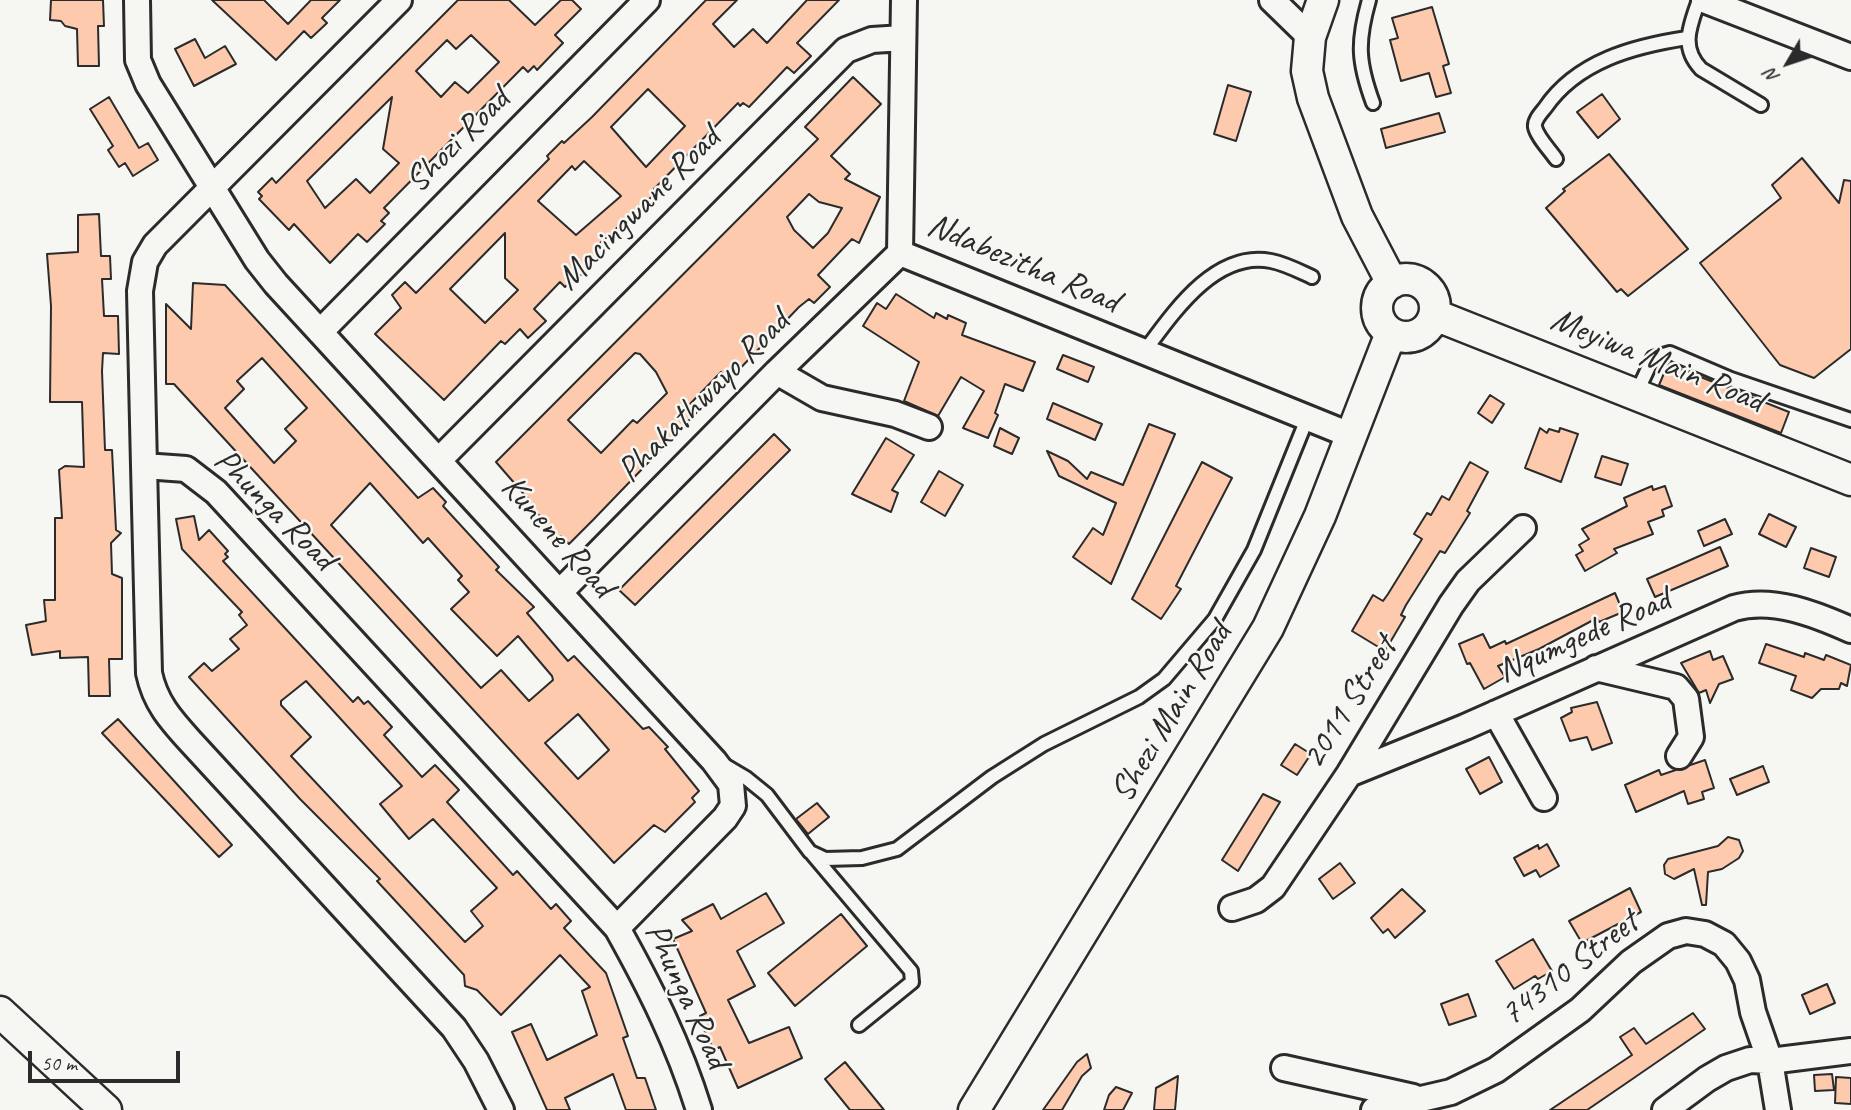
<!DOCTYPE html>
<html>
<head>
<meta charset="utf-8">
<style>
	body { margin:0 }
	#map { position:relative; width:1851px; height:1110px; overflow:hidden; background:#f6f6f2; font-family:Caveat,sans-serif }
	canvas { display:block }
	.north { position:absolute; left:1753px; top:28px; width:70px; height:70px; -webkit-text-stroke:5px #f6f6f2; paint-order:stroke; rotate:231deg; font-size:19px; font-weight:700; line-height:28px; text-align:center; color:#2b2b2b }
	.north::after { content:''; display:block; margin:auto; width:24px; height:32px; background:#2b2b2b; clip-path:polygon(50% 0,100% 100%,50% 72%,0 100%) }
	.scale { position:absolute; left:28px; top:1051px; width:152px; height:32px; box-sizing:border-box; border:4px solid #2b2b2b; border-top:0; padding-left:9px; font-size:21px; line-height:24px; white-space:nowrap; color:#2b2b2b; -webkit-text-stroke:5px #f6f6f2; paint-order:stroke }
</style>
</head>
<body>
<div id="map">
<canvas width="1851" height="1110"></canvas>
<div class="north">N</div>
<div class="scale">50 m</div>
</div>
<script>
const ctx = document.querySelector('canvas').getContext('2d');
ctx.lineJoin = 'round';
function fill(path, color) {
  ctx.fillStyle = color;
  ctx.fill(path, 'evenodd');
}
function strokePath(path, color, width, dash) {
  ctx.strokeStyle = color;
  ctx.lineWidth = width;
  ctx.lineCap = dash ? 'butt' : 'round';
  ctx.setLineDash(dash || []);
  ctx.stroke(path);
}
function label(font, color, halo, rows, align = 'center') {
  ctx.font = font + ' Caveat,sans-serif';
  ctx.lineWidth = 5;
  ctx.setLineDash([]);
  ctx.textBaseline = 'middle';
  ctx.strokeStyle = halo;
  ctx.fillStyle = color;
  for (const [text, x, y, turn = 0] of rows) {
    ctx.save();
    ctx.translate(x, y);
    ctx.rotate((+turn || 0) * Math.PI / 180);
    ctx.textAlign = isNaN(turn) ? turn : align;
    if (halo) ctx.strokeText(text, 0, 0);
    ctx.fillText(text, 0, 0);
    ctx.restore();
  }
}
const building = new Path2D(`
	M51 0H103L104 26H98L99 66H78L77 29 65 26 61 21 50 20Z
	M212 0H264L288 24 311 0H340L322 18 327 23 311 38 304 31 276 60Z
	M458 0H509L535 25 561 0H572L581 9 555 35 563 43 537 70 534 66 528 72 523 67 384 208 389 213 381 221 385 224 367 242 358 234 330 263 294 224 289 230 259 199 262 196 258 192 272 178 276 183ZM471 35 499 62 468 93 455 82 441 97 416 71 447 40 456 49ZM392 97 383 149 399 163 370 193 356 179 325 208 307 181Z
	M706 0H737L713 24 734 47 753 29 767 43 807 0H839L797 43 811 56 794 73 787 67 749 107 743 103 740 106 738 103 654 189 657 192 598 245 595 250 601 255 581 275 578 273 565 287 560 282 534 309 546 321 528 338 520 329 505 344 501 341 444 400 375 334 401 308 392 295 405 282 416 293 549 159 547 156 562 141 564 143 592 117ZM648 89 685 126 646 167 611 127ZM584 161 621 196 576 235 538 201 572 166 575 170ZM505 233V278L518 290 485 323 450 289Z
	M1432 7 1449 64 1443 66 1451 93 1436 97 1429 73 1401 81 1390 40 1398 38 1392 18Z
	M195 39 205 58 225 46 236 64 194 86 175 49Z
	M853 77 881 104 831 156 850 174 845 179 880 197 859 243 852 239 818 275 830 287 814 303 809 299 799 307 729 380 721 372 689 405 697 412 593 520 569 544 561 536 555 542 539 525 544 520 526 503 529 500 496 462 818 139 805 127ZM809 194 819 202 842 208 828 233 813 248 794 230 787 217ZM635 353 640 354 656 372 667 393 637 423 633 420 601 453 568 420Z
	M1228 85 1251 92 1236 141 1214 134Z
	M1602 94 1620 119 1598 138 1577 112Z
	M109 97 139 148 148 143 158 160 133 176 125 163 119 167 108 150 113 146 90 109Z
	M1439 113 1445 132 1386 148 1381 129Z
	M1609 154 1688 249 1628 296 1621 289 1617 292 1546 208 1565 191 1563 189Z
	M1802 158 1839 203 1844 180 1851 181V349L1814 378 1780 365 1700 263 1781 198 1772 185Z
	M99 214 101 256H110L111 279H102L104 316H118L119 354 103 353 102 371 105 450H112L116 530 121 533 111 543 112 574 122 578V659H109L110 696H89L88 657 60 658V651L32 655 26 625 46 621 44 600H55V518H62L59 470 65 466 84 467 82 402H50L51 306 47 254 78 252V215Z
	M193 283 225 285 418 498 433 488 446 502 443 506 499 567 496 570 534 607 527 613 568 661 574 656 643 729 649 727 668 747 665 749 699 791 692 798 695 802 665 832 654 825 614 863 174 384H166V304L191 329ZM262 358 307 408 285 429 296 441 274 463 225 408 244 389 237 381ZM370 483 423 543 428 538 462 576 458 580 469 592 451 609 497 656 518 636 552 676 553 680 529 701 501 670 481 688 331 525ZM578 714 609 750 578 779 545 743Z
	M896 294 934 318 936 313 947 319 948 315 966 323 962 335 1035 362 1023 391 1005 384 995 413 998 415 988 438 963 428 984 391 961 377 938 416 904 401 919 362 863 326 877 303 886 309Z
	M1063 355 1094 367 1088 382 1057 369Z
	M1668 364 1789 412 1781 433 1659 385Z
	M1490 395 1504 404 1492 423 1478 413Z
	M1053 403 1102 424 1095 440 1047 419Z
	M1149 424 1175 434 1111 584 1073 557 1093 528 1103 535 1116 503 1059 476 1047 451 1068 461 1087 479 1091 472 1123 485Z
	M1000 428 1019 438 1012 454 994 446Z
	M1540 428 1547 433 1549 429 1559 432 1560 428 1578 434 1561 482 1525 468Z
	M774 434 790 450 635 605 619 590Z
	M886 438 914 455 892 490 898 493 891 512 852 494Z
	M1602 456 1628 464 1621 485 1595 477Z
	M1202 462 1232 478 1176 586 1181 589 1161 619 1132 599Z
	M1470 462 1488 472 1467 511 1470 513 1445 553 1440 551 1406 605 1401 615 1405 617 1385 651 1352 631 1373 595 1383 601 1388 594 1422 539 1414 534 1427 513 1431 515 1442 496 1449 500Z
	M939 471 963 485 945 516 921 502Z
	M1652 486 1653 490 1665 486 1672 506 1662 510 1664 516 1648 522 1653 534 1614 549 1617 553 1585 571 1576 555 1583 551 1579 545 1589 539 1582 529 1627 506 1624 498Z
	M1769 514 1796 527 1786 547 1759 534Z
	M194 516 199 540 209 530 228 551 225 554 228 557 223 561 320 666 353 702 358 697 364 704 368 701 392 727 384 735 422 777 435 765 459 790 447 802 513 875 517 871 551 909 556 904 571 921 564 928 606 973 628 1036 623 1038 637 1078H645L656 1110H626L613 1074 565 1098 570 1110H547L512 1032 531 1024 547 1060 597 1035 582 991 590 987 560 955 501 1015 477 990 465 986 464 975 377 881 380 879 300 799 189 677 204 663 212 671 239 649 230 639 247 625 239 615 242 612 182 549 176 519ZM306 681 402 786 380 804 409 839 433 819 497 888 471 911 483 926 465 942 291 756 311 737 281 705V701Z
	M1725 519 1732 534 1704 546 1698 531Z
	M1720 547 1728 566 1655 597 1647 579Z
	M1811 548 1836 557 1829 577 1804 568Z
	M1615 593 1623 612 1599 622 1597 618 1539 649 1498 666 1505 677 1484 689 1470 663 1467 664 1459 644 1483 634 1490 648 1505 641 1506 644Z
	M1766 644 1804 657 1805 653 1824 660 1826 655 1851 665 1847 686 1841 683 1839 689H1821L1812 698 1791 690 1796 676 1759 663Z
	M1710 651 1713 660 1723 656 1733 679 1719 684 1710 703 1706 690 1699 693 1681 663Z
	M1597 702 1612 743 1592 750 1587 737 1570 741 1561 718 1572 712 1571 708Z
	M118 719 232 845 219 857 102 733Z
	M1295 744 1311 754 1297 775 1281 765Z
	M1489 757 1502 782 1480 794 1466 769Z
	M1705 760 1714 788 1702 792 1704 799 1688 804 1684 791 1636 812 1625 785 1659 770 1661 775Z
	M1763 766 1769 782 1737 795 1730 779Z
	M1263 794 1280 802 1238 871 1222 860Z
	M817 803 829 817 808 834 796 819Z
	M1728 837 1739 840 1743 851 1739 858 1722 869 1708 872 1706 905H1702L1694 869 1674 879 1665 874 1664 865 1668 859 1718 846Z
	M1547 844 1559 866 1540 877 1536 870 1524 876 1514 858 1538 845 1539 849Z
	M1340 863 1355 883 1333 899 1319 879Z
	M1630 888 1641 912 1582 943 1569 921Z
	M1402 889 1425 911 1395 938 1388 929 1383 933 1371 918Z
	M766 893 784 923 737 951 755 986 728 1000 749 1043 789 1027 802 1058 738 1088 720 1047 714 1050 706 1035 700 1016 706 1013 673 939 692 931 682 920 713 904 721 919Z
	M841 914 867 946 795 1006 768 973Z
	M1533 939 1552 971 1538 979 1535 976 1514 989 1496 961Z
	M1827 984 1835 1003 1810 1014 1802 995Z
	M1468 994 1476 1016 1449 1025 1441 1004Z
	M1693 1013 1705 1029 1628 1082 1587 1110H1550L1632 1055 1620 1037 1634 1028 1646 1044Z
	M1087 1054 1091 1068 1082 1076 1062 1110H1043L1077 1062Z
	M845 1062 884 1110H850L825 1079Z
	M1832 1074 1834 1090 1815 1091 1814 1075Z
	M1178 1076 1175 1110H1154L1156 1088Z
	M1836 1077 1851 1078V1104L1835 1103Z
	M1116 1087 1132 1093 1123 1110H1104L1109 1095Z`);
const service = new Path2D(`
	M1369 0C1357 42 1358 62 1373 103
	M1699 0C1690 26 1680 47 1701 69L1761 105
	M1556 159C1550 150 1537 137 1535 127 1534 120 1541 113 1545 108 1577 61 1634 46 1687 38
	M1144 352C1173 313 1215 250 1271 261 1286 264 1299 271 1312 277
	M1636 394 1653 358 1670 353 1731 379 1851 420
	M724 765 746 778 767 795 810 852 825 859 862 858 897 849 992 777 1044 744 1139 697 1164 679 1215 619 1254 550 1307 419
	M813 855 911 971 912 982 859 1025`);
const minor = new Path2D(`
	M137 0 138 60 148 84 257 260 276 284 714 761 731 784 733 806 725 818 617 928
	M904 0 900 253 1350 435
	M1272 0 1310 37
	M1704 0 1851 57
	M320 332 647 0
	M777 372 822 398 895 414 929 427
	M439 460 846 50 872 40 903 38
	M144 466 140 291 145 262 155 245 399 0
	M560 592 777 372 900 253
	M1596 668 1676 687 1686 699 1691 737 1679 756
	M1496 713 1544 798
	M1349 774 1465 727 1734 608C1773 597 1815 614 1851 630
	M1232 908 1256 900 1273 887 1349 774 1451 605 1468 581 1523 528
	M1284 1068 1413 1097
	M501 1110 476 1061 454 1028 190 741C170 719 155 702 149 673L144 466 186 469 216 492 617 928C650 987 679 1045 699 1110
	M1374 1110 1451 1092 1496 1070 1580 1010 1631 962 1668 936 1686 931 1705 934 1724 944 1738 961 1747 980 1753 1012 1770 1061 1778 1110
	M1665 1110 1707 1079 1726 1068 1750 1060 1770 1061 1851 1051`);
const tertiary = new Path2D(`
	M1323 0 1310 37 1307 71 1313 98 1357 216 1392 283
	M1377 308a29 29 0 1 1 58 0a29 29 0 1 1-58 0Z
	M1435 315 1851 480
	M0 1012 106 1110
	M974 1110 1268 628 1320 516 1391 333`);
const streetNames = [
	["Shozi Road",458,141,-45],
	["Macingwane Road",639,209,-45],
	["Ndabezitha Road",1023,264,23],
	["Meyiwa Main Road",1657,361,22],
	["Phakathwayo Road",704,397,-45],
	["Phunga Road",274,510,45],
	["Kunene Road",557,537,48],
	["Nqumgede Road",1584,636,-24],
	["2011 Street",1350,703,-58],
	["Shezi Main Road",1172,713,-59],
	["74310 Street",1570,969,-38],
	["Phunga Road",686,996,65]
];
fill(building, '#fecaae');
strokePath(building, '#2b2b2b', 2);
strokePath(service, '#2b2b2b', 18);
strokePath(minor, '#2b2b2b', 30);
strokePath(tertiary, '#2b2b2b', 35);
strokePath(service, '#f6f6f2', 12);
strokePath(minor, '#f6f6f2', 24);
strokePath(tertiary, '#f6f6f2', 30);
label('35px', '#2b2b2b', '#f6f6f2', streetNames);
</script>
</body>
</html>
